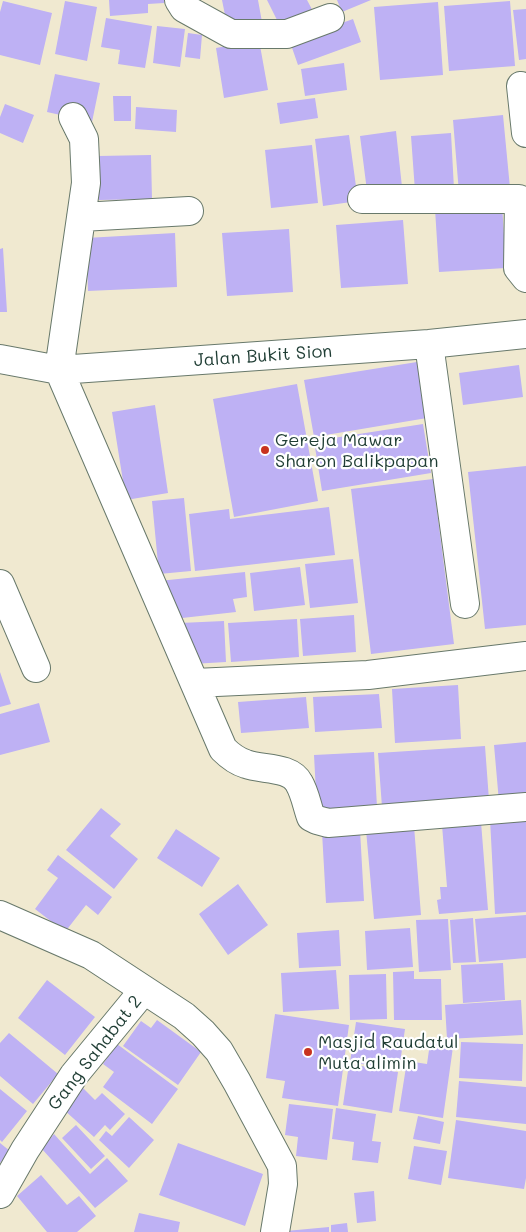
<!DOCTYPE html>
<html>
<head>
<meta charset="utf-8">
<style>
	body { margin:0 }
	canvas { display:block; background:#f0e9d0 }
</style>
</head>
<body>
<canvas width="526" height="1232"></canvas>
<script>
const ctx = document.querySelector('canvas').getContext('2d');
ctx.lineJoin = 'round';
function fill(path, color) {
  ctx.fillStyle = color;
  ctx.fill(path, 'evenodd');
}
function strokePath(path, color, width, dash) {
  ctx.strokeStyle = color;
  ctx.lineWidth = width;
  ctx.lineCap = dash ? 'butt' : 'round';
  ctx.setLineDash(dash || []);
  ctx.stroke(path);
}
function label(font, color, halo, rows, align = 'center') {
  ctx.font = font + ' Mali,sans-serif';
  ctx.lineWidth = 4.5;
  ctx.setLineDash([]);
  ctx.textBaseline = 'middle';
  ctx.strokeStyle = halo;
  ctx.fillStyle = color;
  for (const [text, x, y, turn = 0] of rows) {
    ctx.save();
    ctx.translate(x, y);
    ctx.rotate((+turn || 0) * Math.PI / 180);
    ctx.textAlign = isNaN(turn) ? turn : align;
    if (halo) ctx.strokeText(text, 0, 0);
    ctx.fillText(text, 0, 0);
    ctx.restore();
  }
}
const building = new Path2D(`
	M109 0H164V3L148 4V13L110 16Z
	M222 0H258L262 22 228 30Z
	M267 0H307L315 15 283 32Z
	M337 0H371L342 12Z
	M3 1 52 13 40 65 0 55V12Z
	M65 1 97 7 87 61 55 54Z
	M510 1 515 66 449 71 444 6Z
	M438 2 443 75 380 80 374 7Z
	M526 9V59L519 60 513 10Z
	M106 18 152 26 145 68 118 64 120 50 101 47Z
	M353 19 361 42 298 65 290 42Z
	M157 26 185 29 180 67 153 63Z
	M188 33 202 35 200 59 185 57Z
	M259 40 268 90 224 98 216 48Z
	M344 63 347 90 305 96 301 69Z
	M55 74 100 83 92 122 47 112Z
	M113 96H131V121H114Z
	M315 98 318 118 280 124 277 103Z
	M5 104 34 115 23 143 0 133V117Z
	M136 107 177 110 176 132 135 129Z
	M503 115 510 188 459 193 453 120Z
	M396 131 402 187 367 191 360 136Z
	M451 133 454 189 415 191 411 136Z
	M349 135 358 201 323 206 315 139Z
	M312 145 318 203 271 208 265 150Z
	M151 155 152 199 99 200 98 156Z
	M502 204 506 268 439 272 435 209Z
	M403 220 408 284 341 288 336 225Z
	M289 229 293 292 227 296 222 233Z
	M175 233 177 287 88 291 86 238Z
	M3 248 7 312H0V249Z
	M417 362 427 418 314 437 304 380Z
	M519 365 523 397 463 405 459 373Z
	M297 384 318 501 234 517 213 399Z
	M155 405 168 493 126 500 112 412Z
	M423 424 431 473 322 491 314 441Z
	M526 466V625L485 629 468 472Z
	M433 479 454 644 371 654 351 489Z
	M184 498 191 571 159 574 152 501Z
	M329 507 335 555 195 571 189 514 229 509 230 519Z
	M353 559 358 603 310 608 305 564Z
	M300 567 305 605 254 611 250 573Z
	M245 572 247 597 233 599 236 612 173 619 159 581Z
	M354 615 356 652 303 656 300 619Z
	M297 619 299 657 231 662 228 623Z
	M224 621 226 662 192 664 180 623Z
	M0 672 11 704 0 707Z
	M458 685 461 739 395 743 392 689Z
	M379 694 382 728 315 732 313 697Z
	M306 697 309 728 241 733 238 702Z
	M39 703 50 742 0 755V714Z
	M526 742V800L499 802 494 745Z
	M485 746 489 800 382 807 378 753Z
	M374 752 377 807 317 811 314 755Z
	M101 808 121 824 110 836 138 859 114 889 66 850Z
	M526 817V912L495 914 490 819Z
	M481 822 488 910 439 914 437 900 441 899 440 887H447L442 825Z
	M414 826 421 915 374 919 366 830Z
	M176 829 220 858 202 887 157 858Z
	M360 830 364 901 326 903 322 832Z
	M58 855 112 897 98 915 86 905 65 932 35 909 58 878 47 870Z
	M238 884 268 925 228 955 199 914Z
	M526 915V958L479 962 475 919Z
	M473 918 476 962 453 963 450 920Z
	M448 919 451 970 419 972 416 920Z
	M410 928 413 967 367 970 365 931Z
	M339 930 341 966 299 968 297 933Z
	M503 963 505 1000 463 1003 461 965Z
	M336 970 339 1009 283 1012 281 973Z
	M414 971V979H441L442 1020H394L393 972Z
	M386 974 387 1019 350 1020 349 975Z
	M47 980 95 1017 65 1055 18 1018Z
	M521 1000 523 1035 447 1039 445 1005Z
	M275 1014 349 1025 338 1106 282 1098 285 1081 266 1078Z
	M157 1020 201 1052 178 1085 123 1046 141 1021 151 1028Z
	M356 1022 405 1029 399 1070 350 1062Z
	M9 1033 58 1074 33 1104 0 1076V1043Z
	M461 1042 523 1044 522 1081 459 1078Z
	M430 1043 453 1047 443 1118 399 1111 407 1061 427 1064Z
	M117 1044 178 1089 152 1124 103 1087 114 1072 103 1064Z
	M349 1064 398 1072 392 1113 343 1105Z
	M459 1081 526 1087V1124L456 1117Z
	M83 1088 95 1100 102 1093 125 1114 110 1130 105 1125 94 1137 63 1109Z
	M0 1089 27 1111 2 1142 0 1140Z
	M289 1104 333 1109 327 1160 296 1156 298 1137 285 1135Z
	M336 1108 376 1114 372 1141 381 1142 378 1163 352 1160 354 1142 332 1139Z
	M418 1116 444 1122 440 1144 413 1139Z
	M129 1117 154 1140 129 1168 99 1140 106 1131 112 1136Z
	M456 1120 526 1131V1178L524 1189 448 1178Z
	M76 1125 105 1156 91 1169 62 1138Z
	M54 1134 90 1174 107 1158 128 1181 95 1208 42 1149Z
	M0 1143 10 1151 0 1163Z
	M178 1143 263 1174 245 1226 159 1195Z
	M414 1146 447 1151 441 1185 408 1179Z
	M41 1175 67 1205 79 1196 96 1216 77 1232H47L17 1196Z
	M374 1191 376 1221 357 1223 354 1193Z
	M139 1213 180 1222 178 1232H134Z
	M347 1223 348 1232H331V1225Z
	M329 1227V1232H286V1231Z`);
const minor = new Path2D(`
	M179 0 184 8 231 34H287L330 18
	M521 86 526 133
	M73 117 84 139 86 183 59 370 223 749C230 756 236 761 246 764 262 770 290 766 299 783 305 793 307 806 311 817L317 820 328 823 526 807
	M362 199H519L518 268 526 278
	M81 217 189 211
	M429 344 465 604
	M0 359 59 370 429 344 526 334
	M0 584 36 668
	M195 683 368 675 526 656
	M0 915 91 955 184 1016 203 1033 219 1051 237 1082 282 1166 283 1184 275 1232
	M0 1194 25 1150 74 1075 144 990`);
const markers = [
	[265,450,5,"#c8321e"],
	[308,1052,5,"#c8321e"]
];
const streetNames = [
	["Jalan Bukit Sion",263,356,-4],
	["Gang Sahabat 2",95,1053,-52]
];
const poiNames = [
	["Gereja Mawar",275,440],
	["Sharon Balikpapan",275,461],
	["Masjid Raudatul",318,1042],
	["Muta'alimin",318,1063]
];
fill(building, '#beb1f4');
strokePath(minor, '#68796b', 30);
strokePath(minor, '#fff', 28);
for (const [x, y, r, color] of markers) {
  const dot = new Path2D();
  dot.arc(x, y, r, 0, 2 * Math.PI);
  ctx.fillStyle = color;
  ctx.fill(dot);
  strokePath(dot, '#fff', 2);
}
label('18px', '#1f3d34', '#fff', streetNames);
label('18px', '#1f3d34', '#fff', poiNames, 'left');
</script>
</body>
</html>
